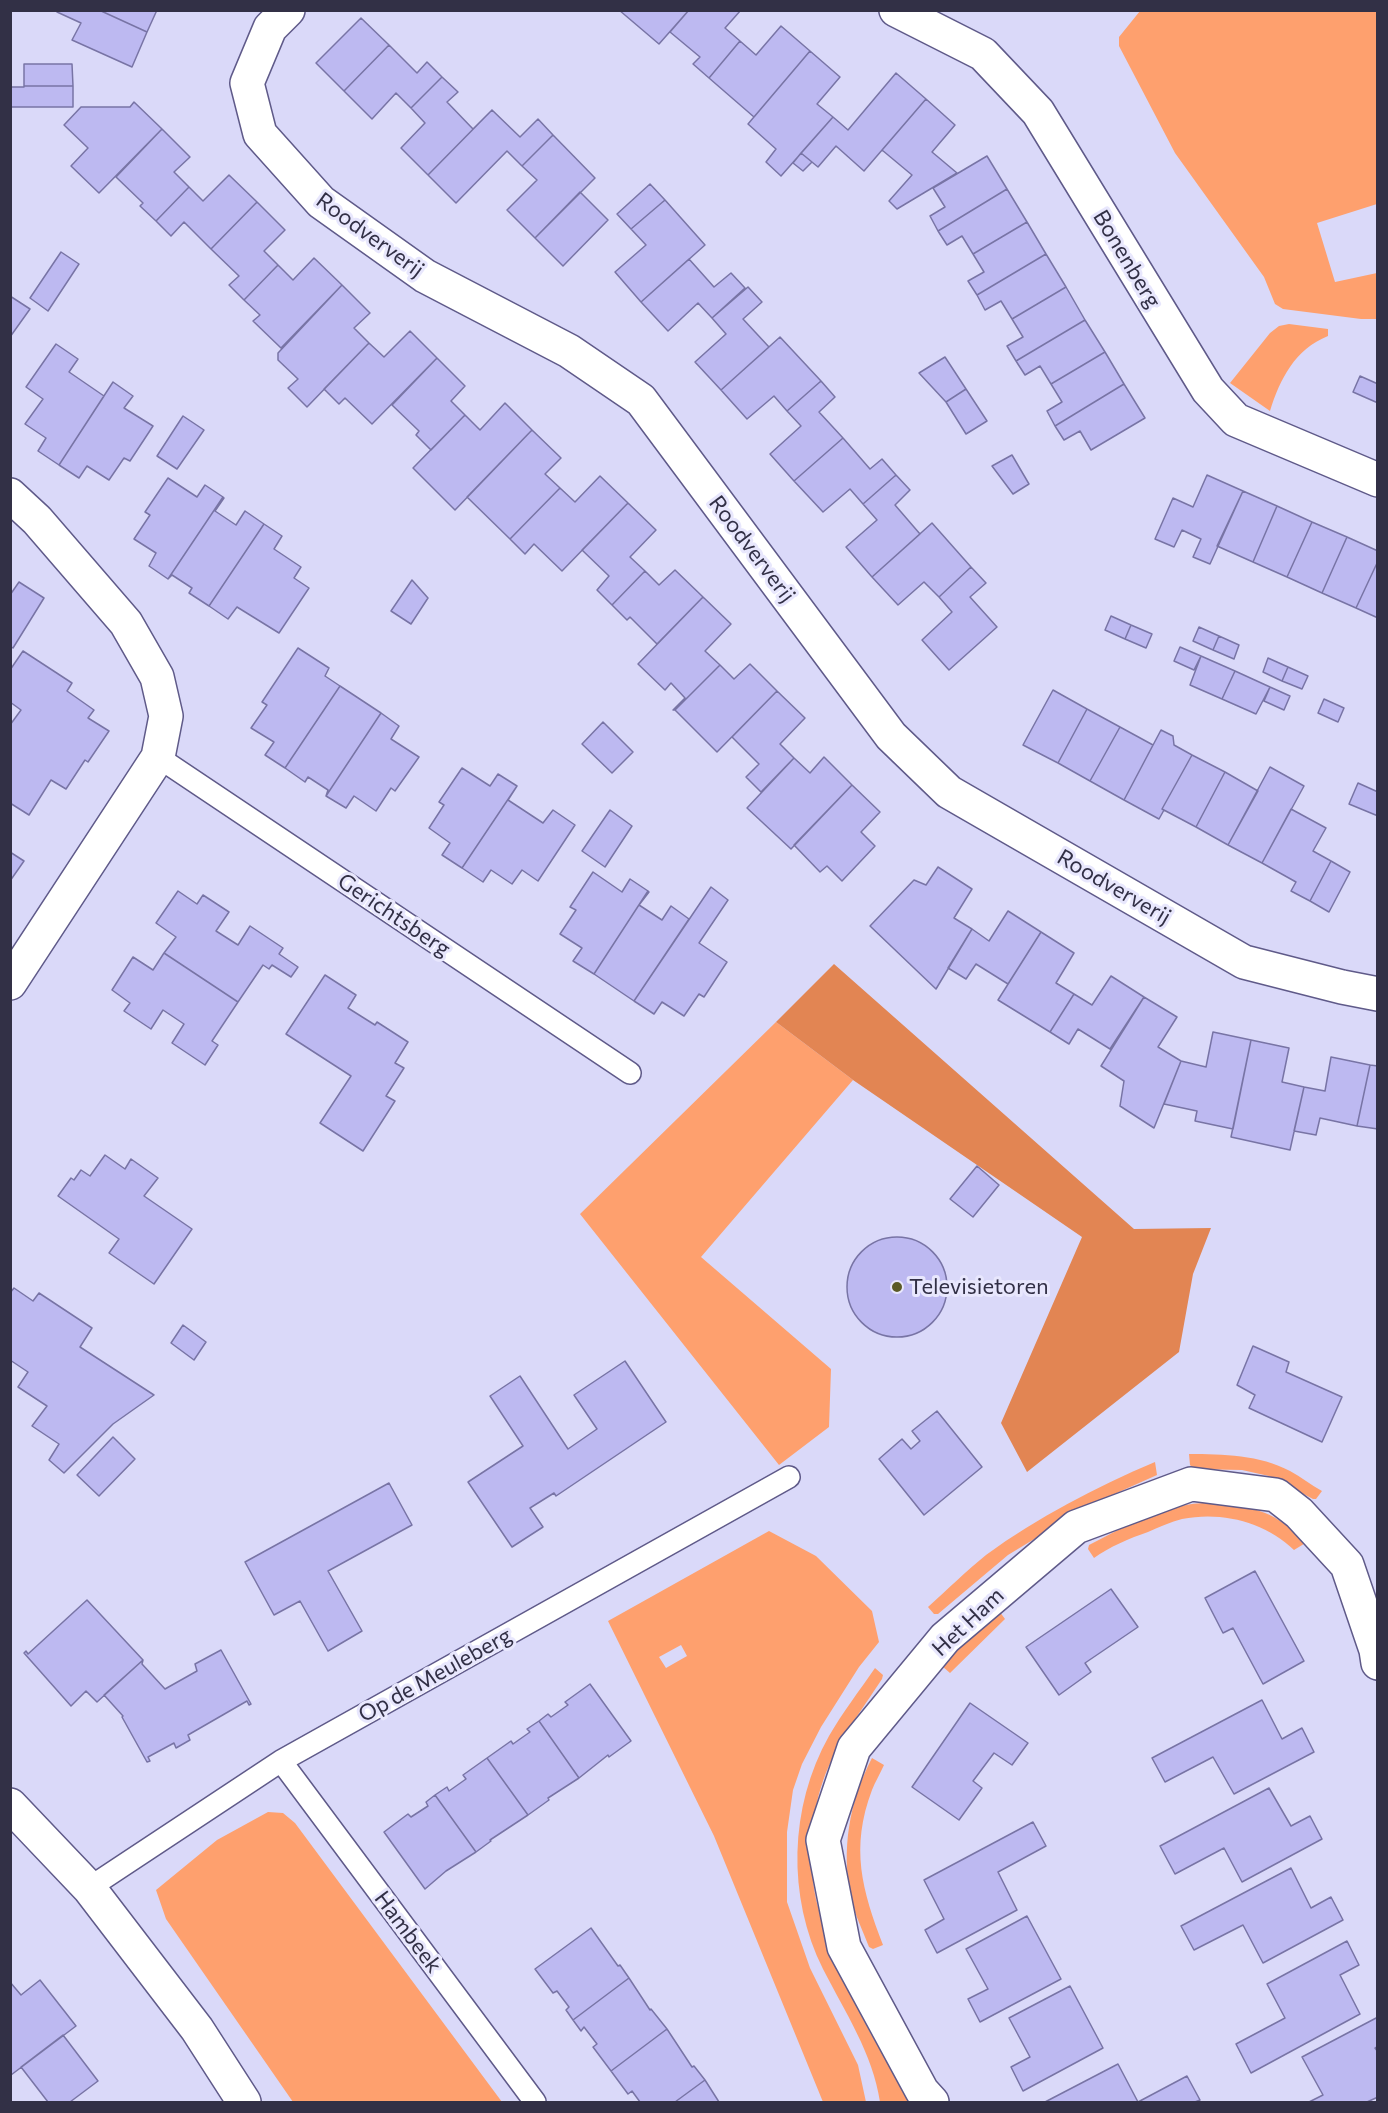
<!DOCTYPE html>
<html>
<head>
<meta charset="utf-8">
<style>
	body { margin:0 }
	#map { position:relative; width:1388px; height:2113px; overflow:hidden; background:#dad9f9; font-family:Commissioner,sans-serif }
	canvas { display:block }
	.frame { position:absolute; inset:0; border:12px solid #323046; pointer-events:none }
</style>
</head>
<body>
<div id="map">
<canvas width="1388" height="2113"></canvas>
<div class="frame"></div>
</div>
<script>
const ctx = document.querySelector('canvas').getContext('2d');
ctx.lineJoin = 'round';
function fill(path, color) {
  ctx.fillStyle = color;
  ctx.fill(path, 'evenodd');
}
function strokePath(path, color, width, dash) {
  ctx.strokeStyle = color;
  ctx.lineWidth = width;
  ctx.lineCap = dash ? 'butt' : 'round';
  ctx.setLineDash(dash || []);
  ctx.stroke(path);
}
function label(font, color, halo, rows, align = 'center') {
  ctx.font = font + ' Commissioner,sans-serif';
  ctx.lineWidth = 6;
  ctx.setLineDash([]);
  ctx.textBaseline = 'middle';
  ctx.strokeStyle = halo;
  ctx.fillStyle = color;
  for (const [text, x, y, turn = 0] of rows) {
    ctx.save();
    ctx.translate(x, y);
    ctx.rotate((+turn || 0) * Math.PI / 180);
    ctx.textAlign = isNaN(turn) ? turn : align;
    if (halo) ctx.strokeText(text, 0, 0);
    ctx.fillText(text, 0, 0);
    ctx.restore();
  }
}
const green = new Path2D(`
	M1140 11H1377V204L1317 223 1335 282 1377 273V319H1361L1283 309 1275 304 1264 277 1175 153 1119 46V37Z
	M1289 324 1328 329V336C1295 349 1280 379 1270 411L1230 383 1270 333 1279 326Z
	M776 1022 853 1080 701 1257 831 1369 829 1427 779 1465 580 1214Z
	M1189 1454C1223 1454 1260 1455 1290 1471 1301 1477 1311 1485 1322 1491L1316 1499H1313L1269 1476 1242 1470 1194 1469 1190 1465Z
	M1155 1462 1157 1475 1092 1504 1008 1555 938 1614H934L928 1607C947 1590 966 1571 986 1555 1038 1517 1096 1487 1155 1462Z
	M1215 1502C1261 1509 1272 1511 1307 1542L1294 1550C1265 1522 1222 1511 1182 1519 1171 1522 1159 1527 1148 1532 1130 1538 1109 1547 1094 1558L1088 1549 1089 1545C1120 1529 1153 1511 1186 1505 1196 1503 1206 1503 1215 1502Z
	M769 1531 816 1556 872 1611 879 1642 859 1667 821 1727 802 1764 793 1790 787 1832V1902L810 1968 858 2065 866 2102H823L714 1836 608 1621ZM681 1645 687 1656 666 1668 659 1657Z
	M997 1608 1005 1619 950 1673 942 1666 951 1651Z
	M875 1668 883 1675 882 1679C861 1711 836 1744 823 1781 810 1817 808 1870 818 1907 836 1974 874 2045 913 2102H880C873 2054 845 2012 823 1969 787 1897 789 1807 829 1736 842 1713 860 1690 875 1668Z
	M872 1758 884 1765C880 1774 875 1782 872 1790 850 1848 862 1890 883 1945L873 1949 869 1947C863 1931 855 1915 851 1899 841 1850 849 1802 872 1758Z
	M268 1812 283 1813 295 1823 502 2102H293L166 1919 156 1890 217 1840Z`);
const forest = new Path2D(`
	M834 964 1134 1229 1211 1228 1193 1274 1179 1352 1027 1472 1001 1423 1082 1237 853 1080 776 1022Z`);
const building = new Path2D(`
	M57 10H99L147 32 132 67 72 40 81 23 57 12Z
	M99 10H157L147 32Z
	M619 10H689L659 44Z
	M689 10H741L725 28 740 41 709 78 693 64 700 57 670 32Z
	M361 18 389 45 344 91 316 63Z
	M781 26 810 51 754 117 709 78 740 41 756 55Z
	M389 45 417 73 427 62 442 77 411 108 396 93 372 119 344 91Z
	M810 51 840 77 817 104 833 117 781 176 766 162 776 149 748 124Z
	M24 64H72L73 86H24Z
	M896 73 926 99 864 171 836 146 818 167 801 153 833 117 848 130Z
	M442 77 458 92 447 102 473 129 492 110 428 175 401 148 425 123 411 108Z
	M24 86H73V107H10V87H24Z
	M926 99 955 125 932 152 957 173 897 209 889 201 912 175 882 150Z
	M134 102 162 129 99 193 71 166 88 148 64 125 81 107H130Z
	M492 110 520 137 538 119 553 135 522 166 507 151 456 203 428 175Z
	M162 129 190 157 174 172 189 187 156 221 140 206 143 203 116 177Z
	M553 135 595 178 535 238 507 210 537 180 522 166Z
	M801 153 812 162 803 171 793 163Z
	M987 156 1007 189 938 231 930 216 945 207 933 188Z
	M229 175 257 202 211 249 184 222 171 236 156 221 189 187 203 201Z
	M650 184 665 200 631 229 617 214Z
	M1007 189 1027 222 973 254 962 236 947 245 938 231Z
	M580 192 608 220 563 266 535 238Z
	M665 200 705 245 641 302 615 272 646 245 631 229Z
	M257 202 285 230 264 251 278 265 244 300 229 285 239 276 211 249Z
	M1027 222 1046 254 977 295 968 281 984 272 973 254Z
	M61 252 79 264 48 311 30 298Z
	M1046 254 1066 287 1012 319 1001 301 985 310 977 295Z
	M314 258 342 285 281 348 253 321 260 315 244 300 278 265 293 280Z
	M689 259 714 287 731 273 745 288 712 318 698 303 668 331 641 302Z
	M342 285 370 313 354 328 369 343 307 407 288 388 298 379 278 360V353Z
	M748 287 762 302 743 319 769 347 721 390 695 362 726 334 712 318Z
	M1066 287 1085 320 1016 361 1007 346 1023 337 1012 319Z
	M10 296 30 309 10 337Z
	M1085 320 1105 352 1051 384 1040 366 1025 375 1016 361Z
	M410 331 437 358 372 424 345 398 339 404 324 389 369 343 384 357Z
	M780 337 821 381 787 411 774 396 747 419 721 390Z
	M56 344 78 359 69 372 104 396 59 465 38 451 46 438 25 424 43 399 26 387Z
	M1105 352 1124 384 1055 426 1047 411 1062 402 1051 384Z
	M945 357 966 389 946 402 919 373Z
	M437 358 465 386 451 401 465 415 431 450 416 435 419 431 392 405Z
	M1360 376 1378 384V403L1353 392Z
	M821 381 835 397 819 412 843 438 794 481 770 454 801 426 787 411Z
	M113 382 133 396 124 408 153 426 130 461 124 458 109 480 87 466 79 478 59 465Z
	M1124 384 1145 418 1091 450 1080 431 1064 440 1055 426Z
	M966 389 987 421 966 434 946 402Z
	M505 403 532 430 455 510 413 468 465 415 480 430Z
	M183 416 204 430 177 469 157 456Z
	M532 430 561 458 545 474 560 488 510 539 467 497Z
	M843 438 870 469 882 459 896 475 863 504 850 489 823 512 794 481Z
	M1012 455 1029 484 1013 494 992 466Z
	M896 475 910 490 895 505 920 534 872 577 846 547 877 520 863 504Z
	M1207 475 1243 491 1210 564 1193 557 1201 539 1182 530 1174 547 1155 539 1173 498 1193 507Z
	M600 476 628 503 562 571 534 544 525 554 510 539 560 488 575 502Z
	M168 478 197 497 205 485 223 497 168 579 149 566 156 553 134 539 150 515 145 512Z
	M1243 491 1277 506 1253 562 1217 546Z
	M223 497 224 498 215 511 236 525 245 511 264 524 209 606 189 593 192 588 172 575 168 579Z
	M628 503 656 530 630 557 645 571 612 605 597 590 609 576 582 550Z
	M1277 506 1312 522 1287 577 1253 562Z
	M1312 522 1347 537 1322 593 1287 577Z
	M932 523 971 567 939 597 924 582 898 605 872 577Z
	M264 524 282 536 274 549 301 567 294 578 309 588 279 633 237 607 228 619 209 606Z
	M1347 537 1378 551V561L1356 608 1322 593Z
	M1378 561V618L1356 608Z
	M971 567 986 583 970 597 997 627 949 670 922 640 952 612 939 597Z
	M675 570 703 597 657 644 630 617 627 620 612 605 645 571 659 585Z
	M412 580 428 598 411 624 391 611Z
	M19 582 44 598 13 648 10 646V595Z
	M703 597 731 624 705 651 720 665 675 710H673L685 698 671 683 665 690 638 664Z
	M1111 616 1131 625 1125 639 1105 630Z
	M1131 625 1152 634 1146 648 1125 639Z
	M1199 627 1219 636 1213 650 1193 641Z
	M1219 636 1239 645 1234 659 1213 650Z
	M1180 647 1201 656 1194 670 1174 661Z
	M298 648 329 668 325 676 340 686 285 768 265 755 274 742 251 728 267 705 262 702Z
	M23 651 72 683 67 691 94 710 88 718 109 731 88 762 85 760 66 789 51 780 29 815 10 803V725L21 710 10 702V670Z
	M1201 656 1235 671 1222 699 1190 685Z
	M1268 658 1288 667 1282 681 1263 672Z
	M750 664 777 691 717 752 675 710 720 665 734 679Z
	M1288 667 1308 676 1302 689 1282 681Z
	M1235 671 1270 687 1256 714 1222 699Z
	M340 686 381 713 326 796 328 790 308 777 305 782 285 768Z
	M1270 687 1290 696 1284 710 1264 701Z
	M1053 690 1087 709 1058 763 1023 745Z
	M777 691 805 718 780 744 794 758 761 792 746 777 759 764 732 737Z
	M1324 699 1344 708 1338 722 1318 713Z
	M1087 709 1120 727 1090 781 1058 763Z
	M381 713 399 726 391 739 419 757 395 791 391 788 376 811 354 796 346 808 326 796Z
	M603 722 633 752 612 773 582 744Z
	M1120 727 1153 745 1124 800 1090 781Z
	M1161 730 1173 736 1174 745 1192 755 1162 809 1164 810 1159 819 1124 800Z
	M1192 755 1225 772 1196 827 1162 809Z
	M824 757 852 785 791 849 747 808 794 758 810 773Z
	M1270 767 1304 786 1262 863 1228 845Z
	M462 768 490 786 498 774 517 786 462 868 442 855 450 843 429 828 444 805 439 802Z
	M1225 772 1258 791 1228 845 1196 827Z
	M1358 783 1378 792V816L1349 804Z
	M852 785 880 812 861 832 875 846 842 881 827 866 820 872 794 845Z
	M517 786 508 800 543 823 553 810 575 825 538 881 522 870 512 884 491 870 483 882 462 868Z
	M1291 809 1326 828 1313 851 1331 861 1310 901 1291 891 1296 882 1262 863Z
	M610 810 632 826 605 867 582 851Z
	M10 852 24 861 10 881Z
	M1331 861 1350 872 1329 912 1310 901Z
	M938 867 972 889 954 918 972 929 936 989 870 926 914 880 926 885Z
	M593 872 622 892 630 879 648 891 594 974 573 961 582 948 560 934 576 910 570 907Z
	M711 887 728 900 699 943 727 962 704 997 699 994 684 1016 662 1002 654 1014 634 1001Z
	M178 891 197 904 203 895 229 912 216 931 238 945 250 926 283 948 279 954 298 967 291 977 272 965 269 969 263 965 238 1002 164 953 176 937 156 923Z
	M648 891 649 892 639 905 662 920 671 906 689 919 634 1001 594 974Z
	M1008 911 1041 932 1008 984 976 964 966 979 948 968 972 929 989 941Z
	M1041 932 1074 953 1056 983 1074 994 1050 1032 998 1000Z
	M164 953 238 1002 212 1041 218 1045 205 1065 172 1043 184 1024 163 1010 151 1029 124 1011 130 1003 112 990 133 957 153 970Z
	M325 975 356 995 348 1008 375 1025 377 1022 408 1042 395 1063 404 1068 386 1096 395 1101 363 1151 320 1123 351 1076 286 1034Z
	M1111 976 1144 997 1110 1049 1078 1029 1069 1044 1050 1032 1074 994 1092 1005Z
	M1144 997 1177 1017 1158 1047 1181 1061 1154 1128 1120 1106 1124 1081 1101 1066Z
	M1213 1032 1251 1040 1233 1129 1195 1121 1197 1111 1164 1104 1181 1061 1206 1067Z
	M1251 1040 1289 1048 1282 1082 1304 1087 1290 1150 1231 1137Z
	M1331 1057 1370 1065 1357 1126 1320 1118 1316 1135 1294 1131 1304 1087 1325 1091Z
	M1370 1065 1378 1066V1129L1357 1126Z
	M105 1155 125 1169 131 1159 158 1178 144 1196 192 1229 154 1284 109 1253 119 1239 58 1196 71 1178 74 1180 81 1170 90 1176Z
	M977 1166 999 1185 973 1217 950 1199Z
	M847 1287a50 50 0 1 1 100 0a50 50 0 1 1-100 0Z
	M14 1288 33 1301 39 1293 92 1328 80 1347 154 1395 113 1424 64 1473 49 1460 59 1444 32 1426 47 1406 18 1387 28 1372 10 1360V1293Z
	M183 1325 206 1342 194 1360 171 1343Z
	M1253 1346 1289 1362 1286 1372 1342 1397 1322 1442 1249 1408 1255 1395 1237 1385Z
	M625 1361 666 1422 556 1496 554 1493 530 1508 543 1527 512 1547 468 1482 523 1446 490 1396 520 1376 568 1449 597 1429 574 1395Z
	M937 1411 982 1467 924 1515 879 1459 902 1439 911 1449 920 1441 912 1431Z
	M113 1437 135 1459 99 1496 77 1475Z
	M389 1483 412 1525 328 1571 362 1631 328 1651 300 1601 274 1615 245 1562Z
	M1255 1571 1304 1661 1263 1684 1233 1628 1223 1633 1205 1598Z
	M1111 1589 1138 1627 1085 1663 1091 1672 1059 1695 1026 1647Z
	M87 1600 143 1660 97 1702 86 1691 71 1706 24 1653 26 1651 28 1654Z
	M221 1650 251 1704 249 1705 247 1701 188 1735 190 1740 176 1748 174 1743 148 1757 150 1761 147 1762 122 1717 123 1716 104 1695 143 1660 142 1664 165 1689 197 1671 195 1664Z
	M590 1684 631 1741 609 1757 608 1755 579 1778 539 1721 548 1714 551 1717 568 1705 565 1702Z
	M1262 1700 1282 1739 1302 1728 1314 1752 1234 1794 1213 1757 1165 1782 1152 1758Z
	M970 1703 1028 1743 1012 1765 994 1753 973 1781 982 1788 959 1820 912 1787Z
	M539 1721 579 1778 548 1798 549 1800 528 1815 487 1758 511 1741 513 1744 530 1732 527 1729Z
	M487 1758 528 1815 490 1840 491 1841 476 1852 435 1795 447 1787 449 1791 466 1779 463 1775Z
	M1269 1788 1291 1826 1310 1816 1322 1839 1242 1882 1224 1848 1175 1874 1160 1846Z
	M435 1795 476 1852 446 1871 425 1889 384 1832 408 1814 411 1817 428 1806 426 1802Z
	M1033 1822 1046 1846 998 1872 1017 1910 937 1953 925 1930 944 1919 924 1880Z
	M1291 1868 1311 1908 1331 1897 1343 1920 1263 1963 1243 1925 1194 1950 1181 1926Z
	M1027 1916 1061 1979 980 2022 968 1999 988 1989 966 1949Z
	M591 1928 618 1966 620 1965 629 1978 573 2020 566 2010 569 2007 557 1991 553 1993 535 1969Z
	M1347 1941 1359 1965 1340 1975 1360 2014 1251 2073 1236 2044 1285 2018 1267 1984Z
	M629 1978 650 2010 651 2009 667 2029 611 2071 593 2047 597 2044 584 2027 581 2031 573 2020Z
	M40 1980 76 2026 11 2075 10 1982 21 1995Z
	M1070 1986 1103 2048 1023 2091 1011 2067 1030 2057 1009 2018Z
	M1378 2017V2046L1375 2048 1378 2052V2097L1367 2102H1309L1323 2095 1302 2057Z
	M667 2029 692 2067 694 2066 705 2080 675 2102H640L632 2091 628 2094 611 2071Z
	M63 2035 98 2081 70 2102H48L21 2067Z
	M1118 2064 1138 2102 1187 2076 1200 2100 1195 2102H1045Z
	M705 2080 719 2102H675Z`);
const lane = new Path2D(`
	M158 757 630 1073
	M281 1761 535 2102
	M89 1888 281 1761 789 1477`);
const street = new Path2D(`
	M288 10 270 28 247 83 260 134 321 202 425 276 569 351 641 400 891 736 949 792 1244 962 1342 987 1378 994
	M896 10 983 54 1038 112 1208 390 1236 420 1378 480
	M10 495 37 520 126 623 157 677 166 716 158 757 10 983
	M10 1805 89 1888 197 2029 244 2102
	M932 2102 922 2091 844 1947 823 1840 854 1748 945 1638 1076 1527 1191 1484 1276 1495 1299 1513 1347 1565 1376 1650 1378 1663`);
const markers = [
	[897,1287,6,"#5b5a26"]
];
const streetNames = [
	["Roodververij",370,235,36],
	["Bonenberg",1127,259,59],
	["Roodververij",752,549,53],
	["Roodververij",1114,887,30],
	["Gerichtsberg",394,915,34],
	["Het Ham",968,1622,-43],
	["Op de Meuleberg",435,1675,-29],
	["Hambeek",408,1932,53]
];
const poiNames = [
	["Televisietoren",909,1287]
];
fill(green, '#fea06e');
fill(forest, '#e28553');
fill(building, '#bdb9f1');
strokePath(building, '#7874a5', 1.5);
strokePath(lane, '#5f5a89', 24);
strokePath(street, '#5f5a89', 36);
strokePath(lane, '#fff', 21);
strokePath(street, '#fff', 33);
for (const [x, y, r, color] of markers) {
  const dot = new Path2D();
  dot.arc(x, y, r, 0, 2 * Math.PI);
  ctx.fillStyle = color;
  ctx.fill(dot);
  strokePath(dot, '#e8e7fd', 2);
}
label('22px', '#323046', '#e8e7fd', streetNames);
label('22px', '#323046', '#e8e7fd', poiNames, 'left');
</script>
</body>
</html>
